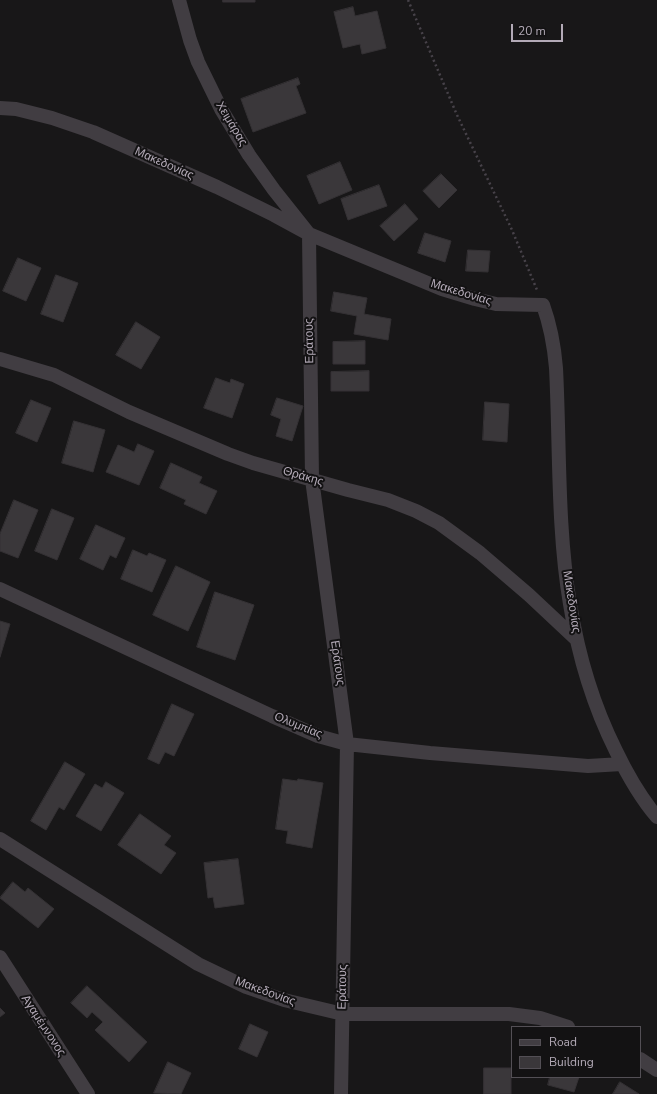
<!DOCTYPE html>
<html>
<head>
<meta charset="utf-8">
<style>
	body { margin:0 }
	#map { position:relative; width:657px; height:1094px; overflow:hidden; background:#181718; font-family:"Nunito Sans",sans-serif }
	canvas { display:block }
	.legend { position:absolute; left:511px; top:1026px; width:130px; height:52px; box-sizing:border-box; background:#131213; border:1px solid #534f55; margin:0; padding:5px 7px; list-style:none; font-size:12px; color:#b3aab7 }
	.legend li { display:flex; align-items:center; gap:8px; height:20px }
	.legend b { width:20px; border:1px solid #534f55 }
	.scale { position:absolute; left:511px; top:24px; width:52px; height:18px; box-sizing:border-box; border:2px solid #b3aab7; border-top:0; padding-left:5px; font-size:12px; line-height:14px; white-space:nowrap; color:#b3aab7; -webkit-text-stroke:3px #131213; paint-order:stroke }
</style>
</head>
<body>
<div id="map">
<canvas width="657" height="1094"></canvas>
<ul class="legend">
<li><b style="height:5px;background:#413d42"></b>Road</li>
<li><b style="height:11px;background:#3a373a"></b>Building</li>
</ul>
<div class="scale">20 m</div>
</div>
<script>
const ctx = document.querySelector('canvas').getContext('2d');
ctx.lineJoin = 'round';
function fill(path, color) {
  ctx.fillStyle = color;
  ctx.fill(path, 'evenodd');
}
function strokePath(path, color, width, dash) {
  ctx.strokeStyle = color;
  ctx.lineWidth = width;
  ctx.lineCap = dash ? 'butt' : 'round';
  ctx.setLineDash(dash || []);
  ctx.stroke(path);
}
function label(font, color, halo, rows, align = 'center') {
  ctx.font = font + ' "Nunito Sans",sans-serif';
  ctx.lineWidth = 4;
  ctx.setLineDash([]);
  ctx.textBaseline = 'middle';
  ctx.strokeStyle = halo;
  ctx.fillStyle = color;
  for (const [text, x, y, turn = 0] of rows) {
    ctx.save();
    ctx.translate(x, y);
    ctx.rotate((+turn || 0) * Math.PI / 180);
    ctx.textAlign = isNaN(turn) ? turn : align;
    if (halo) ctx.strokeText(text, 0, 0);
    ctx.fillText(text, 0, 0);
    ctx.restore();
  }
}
const building = new Path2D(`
	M223 0H255V2H223Z
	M353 7 355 16 377 11 386 48 362 54 360 44 343 48 334 12Z
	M298 78 300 84 296 86 306 113 253 132 241 99Z
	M340 162 352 190 319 204 307 176Z
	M441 174 457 190 439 208 423 191Z
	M379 185 387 206 348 220 341 199Z
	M405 204 418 219 394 241 380 226Z
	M425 233 451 241 445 262 418 253Z
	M468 250 490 251 488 272 466 271Z
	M18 258 41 268 26 301 3 291Z
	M56 275 78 283 63 322 41 314Z
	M334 292 367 298 364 314 391 319 388 340 354 334 357 316 331 311Z
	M136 322 160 337 141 369 116 355Z
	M365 341V364H333V342Z
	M369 371V391H331V372Z
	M216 378 230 383 231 379 244 384 232 418 204 408Z
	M277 398 303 406 292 441 276 436 281 419 271 415Z
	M31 400 51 408 37 442 16 433Z
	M485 402 509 404 507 442 483 440Z
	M74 421 105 430 93 472 62 463Z
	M138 444 154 451 139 485 106 472 118 445 134 452Z
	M171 463 202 477 199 483 217 491 206 514 184 504 186 500 160 488Z
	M14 500 38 510 18 558 0 551V534Z
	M52 509 74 518 57 560 35 551Z
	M96 525 125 538 116 558 110 555 103 570 80 559Z
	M133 550 147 556 149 553 166 560 152 592 121 579Z
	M176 566 210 582 188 631 153 615Z
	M215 592 254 605 235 660 197 647Z
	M0 621 10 624 0 657Z
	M172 704 194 714 174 756 165 752 159 764 148 759Z
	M65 762 85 774 64 810 59 807 46 830 31 821Z
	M283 779 297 781 298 779 323 783 312 848 286 843 288 831 276 829Z
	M106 782 124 793 101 831 76 816 95 784 102 788Z
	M140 814 171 836 164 845 176 853 161 874 118 845Z
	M238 859 244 904 215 908 213 897 208 898 204 863Z
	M13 882 25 892 28 888 54 909 38 928 0 898Z
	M87 986 147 1042 129 1062 95 1030 103 1022 92 1012 87 1018 71 1003Z
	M0 1008 5 1013 0 1017Z
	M250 1024 268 1032 257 1057 239 1049Z
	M168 1062 191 1073 181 1094 154 1093Z
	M484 1068H511V1094H484Z
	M550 1077H579L574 1092 548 1085Z
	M620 1082 639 1094H613Z`);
const path = new Path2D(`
	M408 0 457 115 512 230 537 290`);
const street = new Path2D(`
	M179 0 190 40 198 62 221 109 249 155 274 190 309 234 312 479 347 744 341 1094
	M0 108 16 109 52 118 93 132 217 187 274 215 309 234 442 289 475 299 496 304 543 305C551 327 554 344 556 368 560 445 557 527 570 604 578 654 593 705 616 751 627 774 640 797 657 817
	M0 359 54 375 129 412 228 454 253 463 348 490 388 500 416 511 439 523 480 553 529 595 577 640
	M0 589 272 716 318 736 347 744 430 753 588 766 622 764
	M0 839 198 964 246 987 284 1000 343 1014H509L540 1018 568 1027
	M0 957 88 1094
	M640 1059 657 1070`);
const streetNames = [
	["Χειμάρας",231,124,59],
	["Μακεδονίας",164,164,24],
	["Μακεδονίας",461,293,17],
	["Εράτους",310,341,-91],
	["Θράκης",303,477,16],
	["Μακεδονίας",571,602,81],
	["Εράτους",337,663,82],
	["Ολυμπίας",298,726,22],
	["Εράτους",343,987,-89],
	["Μακεδονίας",265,992,20],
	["Αγαμέμνονος",43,1026,57]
];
fill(building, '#3a373a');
strokePath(building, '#343134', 1);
strokePath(path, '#474249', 2.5, [2, 3]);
strokePath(street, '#413d42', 14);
label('12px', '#b3aab7', '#131213', streetNames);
</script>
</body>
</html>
